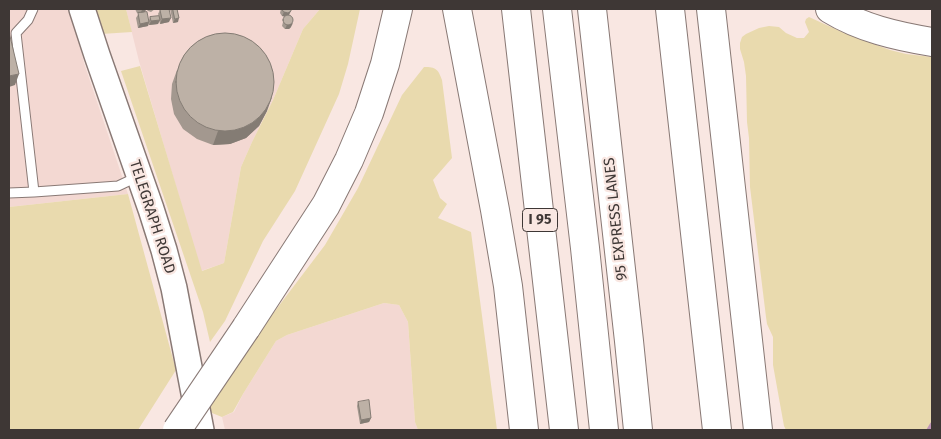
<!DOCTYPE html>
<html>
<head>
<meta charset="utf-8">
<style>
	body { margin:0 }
	#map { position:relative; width:941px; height:439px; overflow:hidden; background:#f9e7e2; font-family:"Fira Sans",sans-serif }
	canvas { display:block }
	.frame { position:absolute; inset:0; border:10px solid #3e3735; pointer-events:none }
</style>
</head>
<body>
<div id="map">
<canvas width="941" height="439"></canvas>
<div class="frame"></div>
</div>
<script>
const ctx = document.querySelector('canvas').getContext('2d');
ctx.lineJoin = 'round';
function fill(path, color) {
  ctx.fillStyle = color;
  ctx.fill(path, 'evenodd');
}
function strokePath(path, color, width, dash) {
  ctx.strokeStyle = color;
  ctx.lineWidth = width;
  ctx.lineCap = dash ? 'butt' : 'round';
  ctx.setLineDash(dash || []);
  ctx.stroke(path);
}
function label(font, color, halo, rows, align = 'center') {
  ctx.font = font + ' "Fira Sans",sans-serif';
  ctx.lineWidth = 4.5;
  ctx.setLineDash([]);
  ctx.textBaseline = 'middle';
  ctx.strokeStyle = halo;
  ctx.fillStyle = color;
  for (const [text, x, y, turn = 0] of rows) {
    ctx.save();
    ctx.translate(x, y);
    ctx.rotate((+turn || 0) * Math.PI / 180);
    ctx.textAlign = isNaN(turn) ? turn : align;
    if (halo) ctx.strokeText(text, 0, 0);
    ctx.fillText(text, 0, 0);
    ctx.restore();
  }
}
const built = new Path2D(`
	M9 9H72L84 63 128 194 9 207Z
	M126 9H320L303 29 273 100 252 142 241 167 224 263 201 271 139 61Z
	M384 303 399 305 408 322 415 422 418 430H225L222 417 234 412 243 394 276 341 287 335Z`);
const green = new Path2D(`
	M96 9H126L132 32 101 34Z
	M320 9H360L348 64 339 94 295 191 263 241 225 321 210 342 203 312 121 71 140 66 202 271 224 263 241 167 252 142 273 100 303 29Z
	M809 17 844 33 890 50 906 54 932 57V430H786L784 426 773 365V337L767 324 766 317 750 187 749 138 747 122 746 76 744 62 740 49V43L742 37 746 34 759 28 769 26 779 27 786 33 797 38H804L809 32 805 22 806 19Z
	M424 67C436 67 438 69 442 80L452 158 433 180 440 198 447 204 438 218 471 232 497 430H418L415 422 408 322 399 305 384 303 287 335 276 341 243 394 233 412 222 417 212 413 208 406 259 332 325 245 358 188 402 95Z
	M128 194 176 370 138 430H9V207Z`);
const stream = new Path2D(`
	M929 430 932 425`);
const lane = new Path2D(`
	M33 9 28 20 16 33 34 192
	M9 193 34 192 118 186 137 177`);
const secondary = new Path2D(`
	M82 9 97 55 151 209 164 250 174 288 201 430`);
const highway = new Path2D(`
	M457 9 495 210 508 286 524 430
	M516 9 564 430
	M557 9 585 248 604 430
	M592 9 629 341 638 430
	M670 9 717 430
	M711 9 758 430
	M830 9C861 28 896 36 932 42
	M246 328 326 205 349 160 369 113 385 64 398 9`);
const highwayBridge = new Path2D(`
	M177 430 246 328`);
const wall = new Path2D(`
	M135 9H146L145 12 142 13 149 20 150 17 159 16 158 14 160 10 161 9H158H169V22L160 24 159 20 158 24 149 25V23L148 26 138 28 136 18 139 13H137Z
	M146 9H155L151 12 148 11Z
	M170 9H177L178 22 173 23Z
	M281 9H291L288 16 291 27 289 29H285L282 26 284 18 286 17 282 16 280 13Z
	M177 70 267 111 259 126 246 138 230 144 213 145 197 139 183 129 174 114 171 99 172 84Z
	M358 402 371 418 369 422 360 424 357 406Z`);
const shadedWall = new Path2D(`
	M144 9H146L145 12 140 14 142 10Z
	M291 11 289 15 287 17 282 16 284 12Z
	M171 18 169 22 160 24 162 19Z
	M179 18 178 22 173 23 175 19Z
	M160 20 158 24 149 25 151 21Z
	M149 22 148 26 138 28 140 24Z
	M293 23 291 27 289 29H285L287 25Z
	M19 74 15 85 9 87V76Z
	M272 97 267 111 259 126 246 138 230 144 213 145 218 131Z
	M371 418 369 422 360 424 361 420Z`);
const building = new Path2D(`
	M165 9H169L171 18 162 19 160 10Z
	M173 9H177L179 18 175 19Z
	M282 9H291V11L288 13 284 12Z
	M147 12 149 22 140 24 138 13Z
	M283 20a5 5 0 1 1 10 0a5 5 0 1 1-10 0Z
	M159 16 160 20 151 21 150 17Z
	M9 32 19 74 9 76Z
	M176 82a49 49 0 1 1 98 0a49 49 0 1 1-98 0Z
	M369 400 371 418 361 420 358 402Z`);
const shields = [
	[540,220,35]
];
const shieldNames = [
	["I 95",540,220]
];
const streetNames = [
	["TELEGRAPH ROAD",152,217,72],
	["95 EXPRESS LANES",616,219,-96]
];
fill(built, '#f3d8d2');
fill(green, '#e9daae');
strokePath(stream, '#bf95b6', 5);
strokePath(lane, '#897975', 11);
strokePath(secondary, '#897975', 28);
strokePath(highway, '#897975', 30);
strokePath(lane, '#fff', 9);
strokePath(secondary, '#fff', 25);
strokePath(highway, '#fff', 28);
strokePath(highwayBridge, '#897975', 30, []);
strokePath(highwayBridge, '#fff', 28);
fill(wall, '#a3988f');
fill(shadedWall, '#847c74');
fill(building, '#bdb1a6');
strokePath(building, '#847c74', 1);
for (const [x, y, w] of shields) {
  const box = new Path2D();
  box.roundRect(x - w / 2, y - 11.5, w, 23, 4);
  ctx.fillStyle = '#f9e7e2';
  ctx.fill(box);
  strokePath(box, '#3e3735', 1);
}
label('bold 14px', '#3e3735', null, shieldNames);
label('15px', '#3e3735', '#f9e7e2', streetNames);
</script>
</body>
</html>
